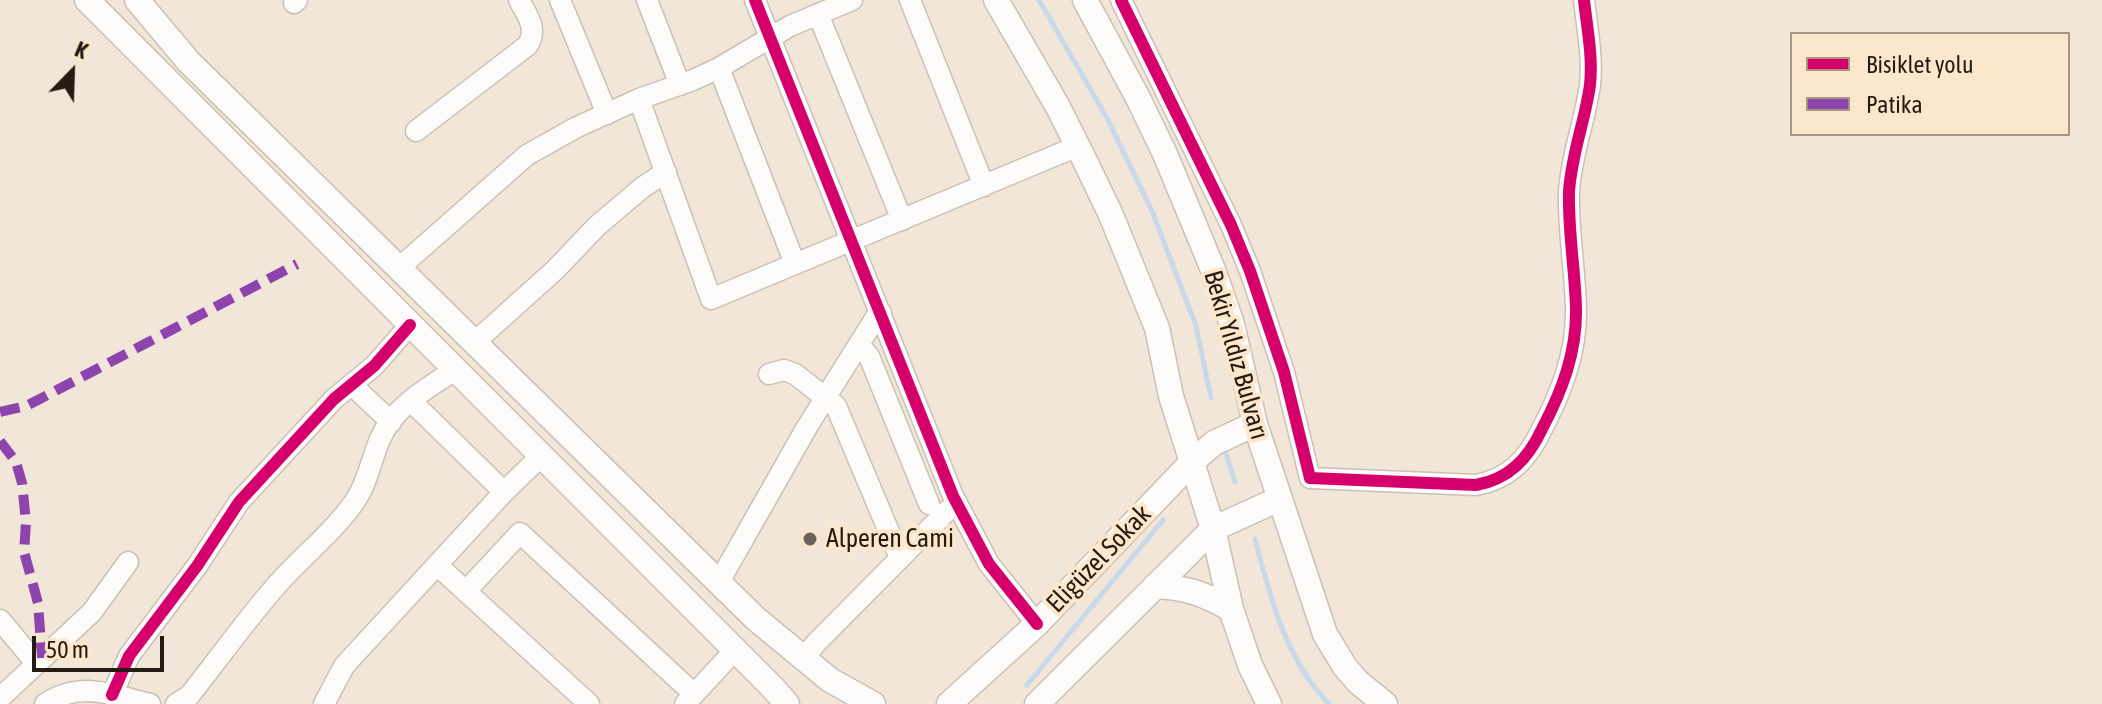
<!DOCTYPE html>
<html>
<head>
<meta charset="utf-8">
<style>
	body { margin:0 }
	#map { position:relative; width:2102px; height:704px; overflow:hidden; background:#f1e6d7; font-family:"Asap Condensed",sans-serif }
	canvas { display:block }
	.legend { position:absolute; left:1790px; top:32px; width:280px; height:104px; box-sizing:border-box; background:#fce7cc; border:2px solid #a69682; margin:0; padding:10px 14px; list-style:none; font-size:24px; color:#241c13 }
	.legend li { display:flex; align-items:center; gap:16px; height:40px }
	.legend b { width:40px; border:2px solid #a69682 }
	.north { position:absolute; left:32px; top:32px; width:80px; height:80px; -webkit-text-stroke:6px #fce7cc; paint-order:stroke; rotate:23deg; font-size:22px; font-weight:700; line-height:32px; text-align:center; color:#241c13 }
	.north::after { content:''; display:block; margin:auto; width:28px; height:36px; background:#241c13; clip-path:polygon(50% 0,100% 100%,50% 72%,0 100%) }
	.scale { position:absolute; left:32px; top:636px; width:132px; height:36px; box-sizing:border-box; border:4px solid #241c13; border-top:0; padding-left:10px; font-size:24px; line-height:28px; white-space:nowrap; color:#241c13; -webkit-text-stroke:6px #fce7cc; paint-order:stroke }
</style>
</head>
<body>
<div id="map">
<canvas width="2102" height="704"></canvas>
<ul class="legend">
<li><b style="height:10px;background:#d6006c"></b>Bisiklet yolu</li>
<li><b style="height:10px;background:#8e44ad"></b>Patika</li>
</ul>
<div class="north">K</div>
<div class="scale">50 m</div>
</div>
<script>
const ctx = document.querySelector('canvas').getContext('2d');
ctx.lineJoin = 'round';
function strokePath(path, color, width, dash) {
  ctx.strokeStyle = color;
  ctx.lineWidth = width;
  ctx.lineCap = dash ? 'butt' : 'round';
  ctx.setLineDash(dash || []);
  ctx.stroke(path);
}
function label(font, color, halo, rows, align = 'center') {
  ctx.font = font + ' "Asap Condensed",sans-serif';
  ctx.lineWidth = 8;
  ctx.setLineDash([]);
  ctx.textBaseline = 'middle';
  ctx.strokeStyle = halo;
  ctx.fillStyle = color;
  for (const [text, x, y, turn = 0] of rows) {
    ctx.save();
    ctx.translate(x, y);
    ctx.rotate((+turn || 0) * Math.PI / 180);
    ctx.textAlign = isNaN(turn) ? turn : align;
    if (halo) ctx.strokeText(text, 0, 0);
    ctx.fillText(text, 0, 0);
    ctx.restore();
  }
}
const stream = new Path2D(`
	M1039 0 1107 118 1152 211 1196 326 1211 398
	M1223 445 1235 482
	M1255 539C1270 597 1286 660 1329 704
	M1027 685 1163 520`);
const minor = new Path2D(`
	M560 0 607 114
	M647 0 680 85
	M755 0 953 496 989 564 1037 624
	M910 0 984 186
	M1121 0 1231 225 1250 271 1284 372 1310 478 1476 485C1509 479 1528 459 1542 429 1562 391 1577 352 1576 308 1575 270 1568 231 1569 192 1571 156 1585 121 1590 85 1593 56 1587 28 1584 0
	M294 3 297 0
	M818 14 902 220
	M719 68 795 264
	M639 99 711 299 1078 146
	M416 131 528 45C538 28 527 15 519 0
	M399 268 527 155 577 127 639 99 693 80 719 68 790 26 852 0
	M475 342 555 270 597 226 643 187 666 172
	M859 345 869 356 929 504
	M769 374 784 370 795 374 836 406 900 558
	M352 385 391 422
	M411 401 504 492
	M437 565 589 704
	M719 582 807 427 876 317 881 313
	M466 591 520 533 694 694
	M0 620 36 663
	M804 658 816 643 945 513 957 503
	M112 695 129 656 197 566 239 502 334 399 374 366 410 325
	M0 698 92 612 128 562
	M45 704C81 680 112 695 150 704
	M176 704 189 696C218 660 245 621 276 586 301 557 333 533 355 501 368 482 371 460 380 439 393 408 427 388 455 370
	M324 704 344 666 504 492 541 456
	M685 704 735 650`);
const major = new Path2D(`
	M87 0 773 688 787 704
	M137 0 188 61 755 618 830 680 873 704
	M996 0 1058 107 1085 161 1111 215 1157 328 1171 396 1213 529 1231 609 1250 665 1269 704
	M1085 0 1138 98 1165 154 1214 272 1232 324 1255 424 1325 634 1345 667 1358 682 1385 704
	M1155 586C1188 588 1202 593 1231 609
	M949 704 1037 624 1192 462 1214 443 1255 424
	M1037 704 1213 529 1279 499`);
const quiet = new Path2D(`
	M0 412 26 406 38 400 297 264
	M0 441 16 462 22 483 26 522 24 552 38 603 42 658`);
const cycleway = new Path2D(`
	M755 0 953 496 989 564 1037 624
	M1121 0 1231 225 1250 271 1284 372 1310 478 1476 485C1509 479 1528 459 1542 429 1562 391 1577 352 1576 308 1575 270 1568 231 1569 192 1571 156 1585 121 1590 85 1593 56 1587 28 1584 0
	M112 695 129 656 197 566 239 502 334 399 374 366 410 325`);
const markers = [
	[810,539,8,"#6c6358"]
];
const streetNames = [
	["Bekir Yıldız Bulvarı",1236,355,74],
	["Eligüzel Sokak",1099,559,-46]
];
const poiNames = [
	["Alperen Cami",826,539]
];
strokePath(stream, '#c8d9ec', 5);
strokePath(minor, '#cac1b6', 23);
strokePath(major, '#cac1b6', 27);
strokePath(minor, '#fdfbf9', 20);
strokePath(major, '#fdfbf9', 24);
strokePath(quiet, '#8e44ad', 10, [20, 10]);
strokePath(cycleway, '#d6006c', 12);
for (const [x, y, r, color] of markers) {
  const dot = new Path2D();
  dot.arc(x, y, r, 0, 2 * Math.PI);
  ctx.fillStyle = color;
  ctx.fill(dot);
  strokePath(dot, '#fce7cc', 3);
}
label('26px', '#241c13', '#fce7cc', streetNames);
label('26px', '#241c13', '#fce7cc', poiNames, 'left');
</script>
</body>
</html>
